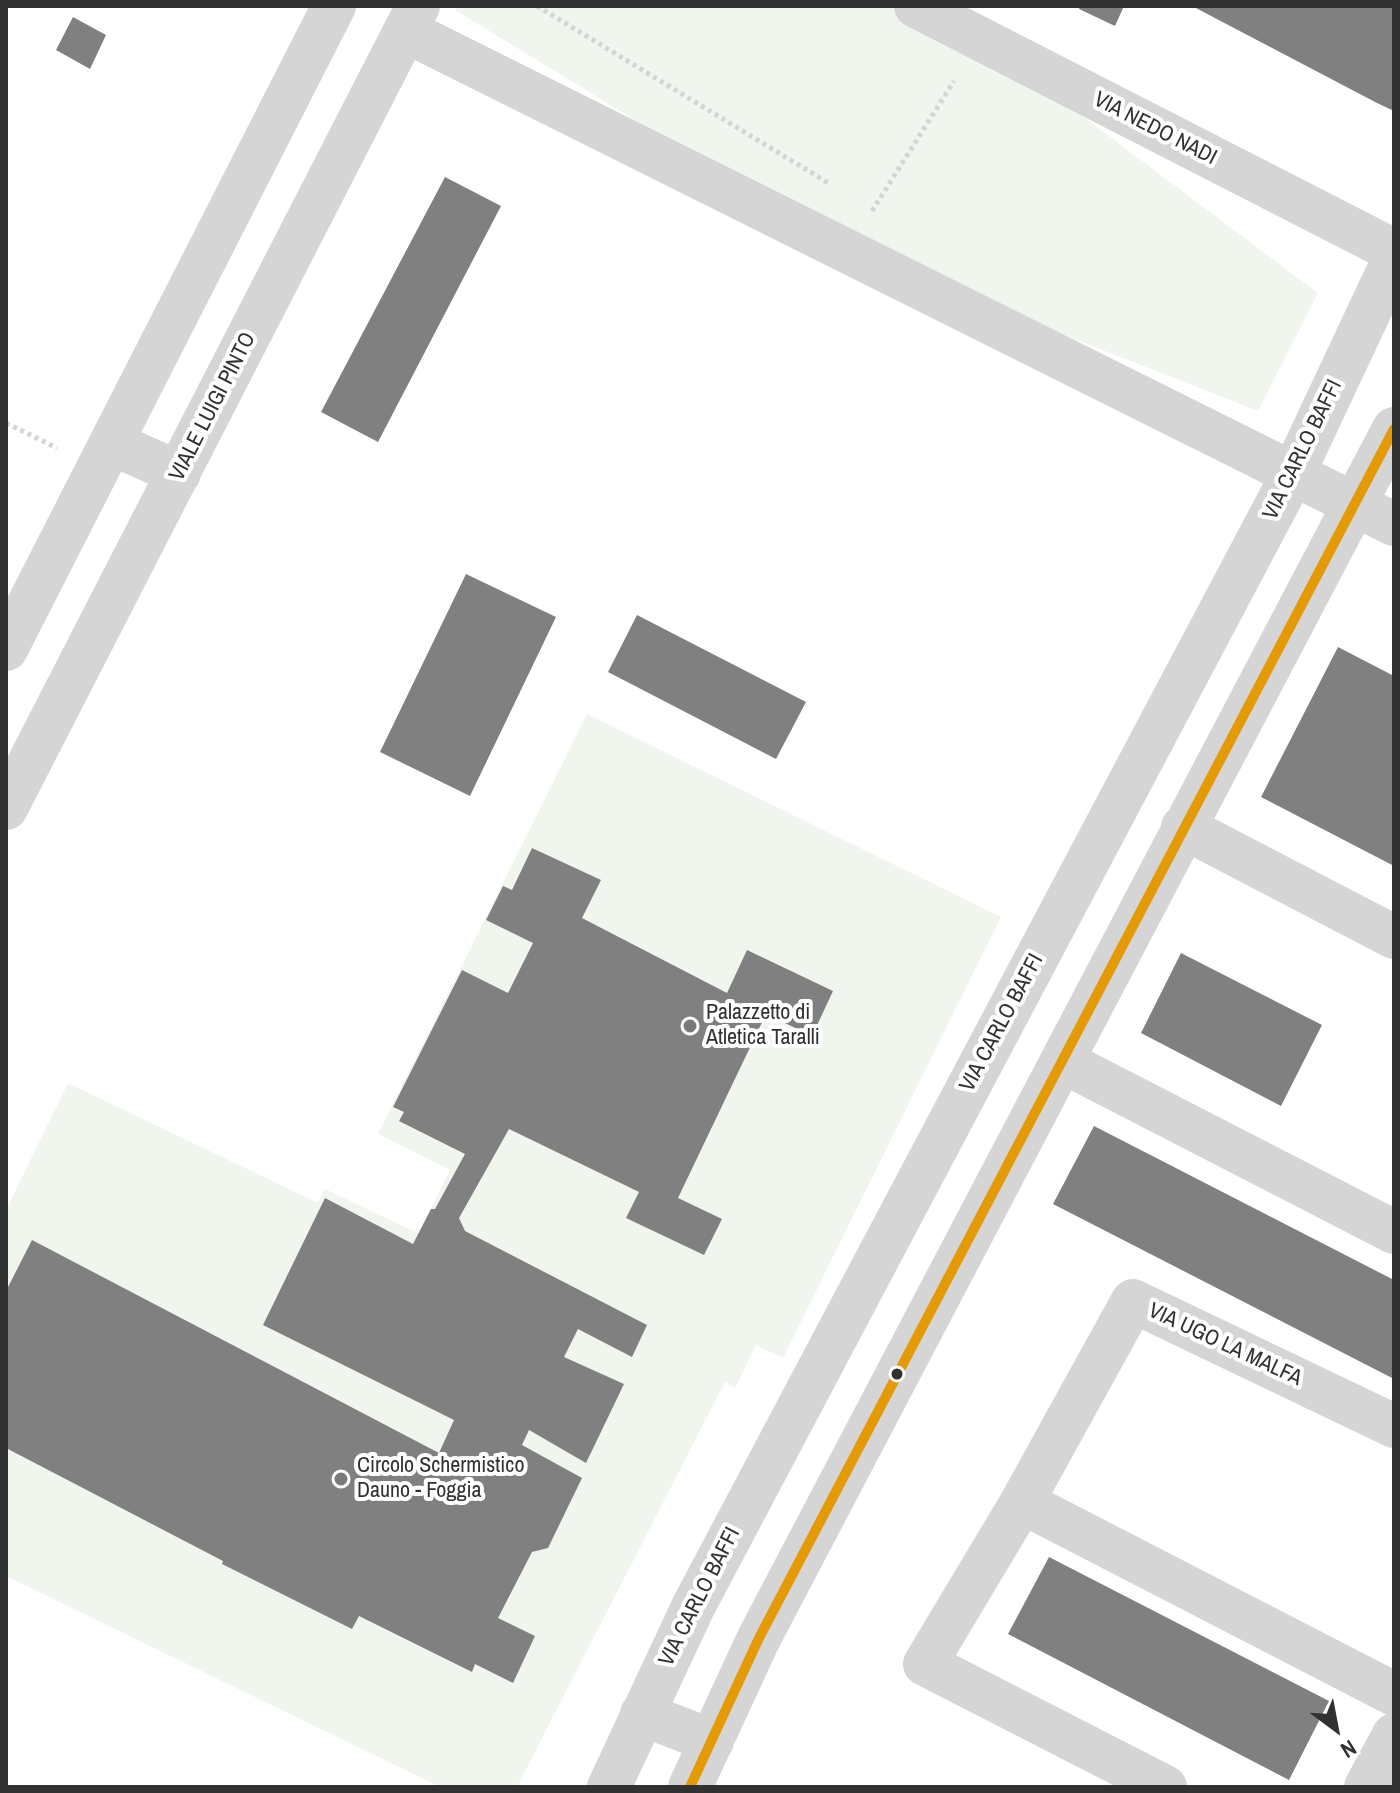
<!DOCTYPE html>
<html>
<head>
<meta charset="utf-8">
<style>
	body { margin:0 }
	#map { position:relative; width:1400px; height:1793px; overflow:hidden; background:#fff; font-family:"Archivo Narrow",sans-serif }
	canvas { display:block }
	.frame { position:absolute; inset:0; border:8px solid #313131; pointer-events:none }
	.north { position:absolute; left:1296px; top:1689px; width:80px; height:80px; -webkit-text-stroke:6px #fff; paint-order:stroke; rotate:148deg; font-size:22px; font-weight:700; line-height:32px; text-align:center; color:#313131 }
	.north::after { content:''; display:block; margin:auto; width:28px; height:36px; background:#313131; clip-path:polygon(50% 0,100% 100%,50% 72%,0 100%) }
</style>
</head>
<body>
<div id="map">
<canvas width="1400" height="1793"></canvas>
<div class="frame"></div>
<div class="north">N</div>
</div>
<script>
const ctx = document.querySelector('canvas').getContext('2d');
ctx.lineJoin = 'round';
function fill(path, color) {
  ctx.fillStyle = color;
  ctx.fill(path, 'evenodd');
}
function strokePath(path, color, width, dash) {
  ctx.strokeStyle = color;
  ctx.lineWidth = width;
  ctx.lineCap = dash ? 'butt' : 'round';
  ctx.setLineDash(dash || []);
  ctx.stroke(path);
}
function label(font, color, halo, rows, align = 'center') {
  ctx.font = font + ' "Archivo Narrow",sans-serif';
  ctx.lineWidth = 8;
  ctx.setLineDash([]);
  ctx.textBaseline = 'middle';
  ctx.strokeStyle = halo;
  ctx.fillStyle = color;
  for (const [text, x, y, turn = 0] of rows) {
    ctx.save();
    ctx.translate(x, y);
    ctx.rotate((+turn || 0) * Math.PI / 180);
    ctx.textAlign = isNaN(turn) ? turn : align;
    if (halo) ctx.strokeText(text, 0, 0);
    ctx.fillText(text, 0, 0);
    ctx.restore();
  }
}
const green = new Path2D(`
	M458 6H906L980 39 1318 293 1258 411 847 250 455 10Z
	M587 714 1001 917 783 1358 756 1345 735 1388 725 1382 517 1787H440L6 1576V1210L68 1083 318 1203 325 1189 497 1271 419 1233 450 1170 378 1134Z`);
const building = new Path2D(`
	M1080 6H1124L1115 26 1079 9Z
	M1192 6H1394V111L1377 103Z
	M73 17 106 35 90 69 56 50Z
	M445 177 501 206 378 442 321 412Z
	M466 574 556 617 470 796 380 752Z
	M637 615 806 702 776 759 608 672Z
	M1338 647 1394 676V866L1261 797Z
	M532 848 601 880 582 918 727 993 747 950 833 991 812 1036 766 1014 678 1198 722 1219 704 1255 626 1218 639 1192 509 1129 459 1218 465 1231 647 1325 632 1357 578 1329 564 1357 624 1384 586 1463 529 1430 522 1445 582 1478 548 1548 532 1552 498 1618 535 1636 513 1683 475 1664 472 1672 359 1616 352 1629 222 1564 223 1561 6 1448V1291L32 1240 439 1453 454 1420 263 1325 325 1198 413 1244 431 1209H435L465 1154 399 1121 404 1112 393 1107 462 970 508 993 533 943 486 920 503 886 512 890Z
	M1181 953 1322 1025 1281 1106 1141 1033Z
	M1094 1126 1394 1280V1379L1053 1204Z
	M1049 1557 1329 1701 1289 1780 1008 1634Z`);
const path = new Path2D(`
	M537 6 830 184
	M872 211 954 81
	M6 423 57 448`);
const minor = new Path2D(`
	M916 6 1394 251
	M406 31 1394 524
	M111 443 179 473
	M6 649 334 6
	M6 808 418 6
	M1183 827 1394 937
	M1062 1061 1394 1232
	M1022 1502 1394 1694
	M642 1714 712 1741
	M609 1787 693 1607 1294 472 1394 259
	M690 1787 759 1638 1394 429
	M1165 1787 925 1664 1022 1502 1133 1301 1394 1426
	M1366 1787 1394 1735`);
const bus1 = new Path2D(`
	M690 1787 759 1638 1394 429`);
const markers = [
	[690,1026,8,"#797979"],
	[897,1374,7,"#313131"],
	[341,1479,8,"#797979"]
];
const streetNames = [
	["VIA NEDO NADI",1155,129,27],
	["VIALE LUIGI PINTO",213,407,-63],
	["VIA CARLO BAFFI",1303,450,-64],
	["VIA CARLO BAFFI",1002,1023,-62],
	["VIA UGO LA MALFA",1225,1345,25],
	["VIA CARLO BAFFI",700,1597,-63]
];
const poiNames = [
	["Palazzetto di",706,1013],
	["Atletica Taralli",706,1038],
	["Circolo Schermistico",357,1466],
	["Dauno - Foggia",357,1491]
];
fill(green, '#f0f6ed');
fill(building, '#808080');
strokePath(path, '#d5d5d5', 5, [4, 4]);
strokePath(minor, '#d5d5d5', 44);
strokePath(bus1, '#e39a05', 10);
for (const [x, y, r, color] of markers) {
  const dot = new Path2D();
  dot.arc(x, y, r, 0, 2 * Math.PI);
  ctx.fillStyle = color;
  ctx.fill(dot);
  strokePath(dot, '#fff', 3);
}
label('22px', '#313131', '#fff', streetNames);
label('22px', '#313131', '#fff', poiNames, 'left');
</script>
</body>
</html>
